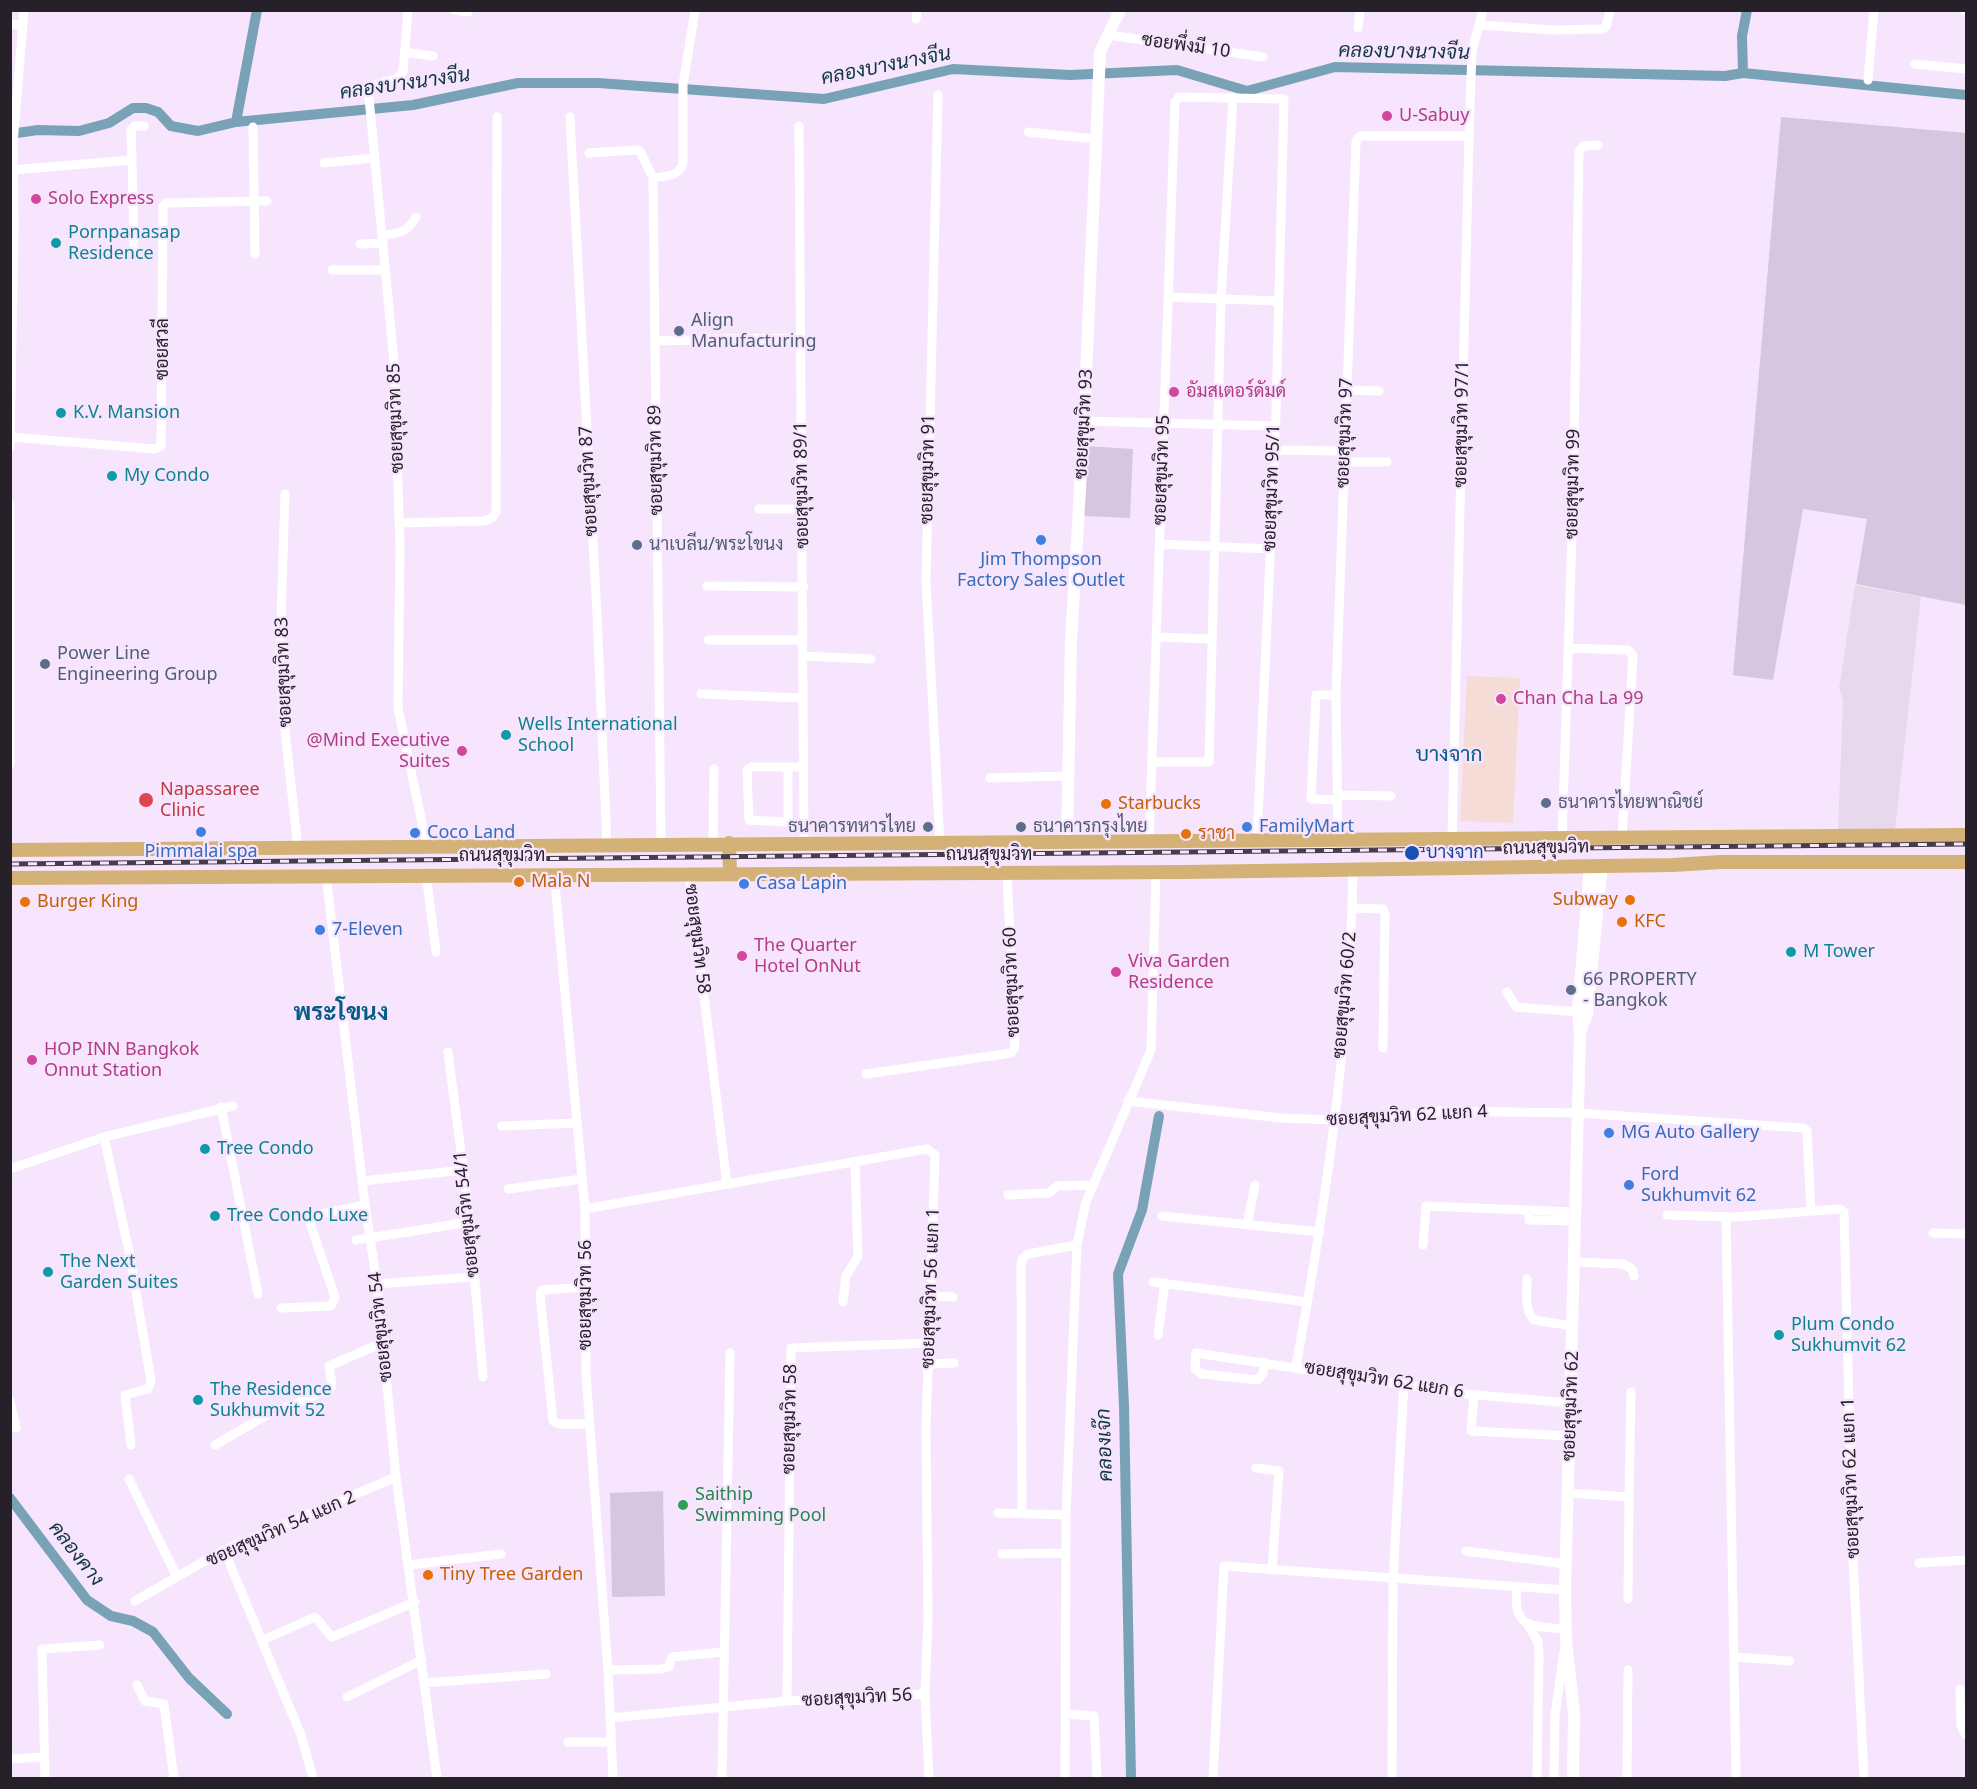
<!DOCTYPE html>
<html>
<head>
<meta charset="utf-8">
<style>
	body { margin:0 }
	#map { position:relative; width:1977px; height:1789px; overflow:hidden; background:#f7e5fe; font-family:"Noto Sans",sans-serif }
	canvas { display:block }
	.frame { position:absolute; inset:0; border:12px solid #262029; pointer-events:none }
</style>
</head>
<body>
<div id="map">
<canvas width="1977" height="1789"></canvas>
<div class="frame"></div>
</div>
<script>
const ctx = document.querySelector('canvas').getContext('2d');
ctx.lineJoin = 'round';
function fill(path, color) {
  ctx.fillStyle = color;
  ctx.fill(path, 'evenodd');
}
function strokePath(path, color, width, dash) {
  ctx.strokeStyle = color;
  ctx.lineWidth = width;
  ctx.lineCap = dash ? 'butt' : 'round';
  ctx.setLineDash(dash || []);
  ctx.stroke(path);
}
function label(font, color, halo, rows, align = 'center') {
  ctx.font = font + ' "Noto Sans",Sarabun,sans-serif';
  ctx.lineWidth = 4.5;
  ctx.setLineDash([]);
  ctx.textBaseline = 'middle';
  ctx.strokeStyle = halo;
  ctx.fillStyle = color;
  for (const [text, x, y, turn = 0] of rows) {
    ctx.save();
    ctx.translate(x, y);
    ctx.rotate((+turn || 0) * Math.PI / 180);
    ctx.textAlign = isNaN(turn) ? turn : align;
    if (halo) ctx.strokeText(text, 0, 0);
    ctx.fillText(text, 0, 0);
    ctx.restore();
  }
}
const industrial = new Path2D(`
	M1855 585 1921 597 1895 830H1838L1843 701 1839 688Z`);
const education = new Path2D(`
	M1467 676 1520 678 1513 823 1460 821Z`);
const green = new Path2D(`
	M1781 117 1966 133V605L1856 584 1867 519 1803 509 1773 680 1733 675Z
	M1086 446 1133 449 1130 518 1083 516Z
	M663 1491 665 1596 612 1597 610 1493Z`);
const canal = new Path2D(`
	M1743 73 1742 36 1747 10
	M236 122 257 10
	M10 134 38 130 79 131 109 123 133 108H146L158 112 171 126 198 131 236 122 413 105 518 83H598L824 99 953 69 1070 75 1177 70 1247 91 1335 67 1725 76 1743 73 1966 95
	M10 1498 87 1600 111 1616 133 1621 153 1632 189 1678 227 1714
	M1131 1778 1124 1406 1118 1274 1142 1210 1159 1116`);
const street = new Path2D(`
	M408 10 403 72 396 79 369 86V98L394 362 400 547 398 708 427 847
	M454 10 468 12
	M1964 10 1966 11
	M916 19 917 10
	M10 24 23 25
	M1481 25 1552 30 1602 29 1606 27 1610 10
	M1358 28 1360 10
	M1108 35 1263 57
	M404 52 433 56
	M1915 64 1966 69
	M1868 80 1874 10
	M938 95 926 581 940 844
	M570 117 597 615 607 845
	M799 126 804 843
	M253 127 255 254
	M1028 132 1096 139
	M589 153 636 150 640 151 653 178
	M132 160 131 130 135 126H144
	M324 163 374 158
	M12 170 132 160 134 247
	M382 235C398 234 408 232 416 217
	M360 244 383 243
	M332 270H385
	M1168 297 1278 301
	M707 339 799 338
	M655 341 700 340
	M1347 390 1379 391
	M1084 421 1274 426
	M11 437 155 449 161 446 163 206 166 203 267 201
	M10 447 14 227 13 144 24 10
	M1275 450 1344 451
	M1344 462H1387
	M285 494 280 653 283 712 298 849
	M10 504V764
	M759 509H802
	M399 523 484 521 492 518 496 512 497 117
	M1159 544 1270 549
	M707 586 804 587
	M1156 637 1212 639
	M708 640H802
	M1568 648 1628 650 1633 656 1622 838
	M802 656 871 659
	M701 694 802 698
	M1336 695H1316L1311 799 1338 800
	M1152 762H1209L1221 299 1233 98
	M788 767H751L747 770 749 820 786 822 788 819V767H803
	M990 778 1067 776
	M1338 795 1391 796
	M1452 838 1469 136 1472 51 1483 10
	M1562 839 1573 504 1579 152 1583 146 1598 145
	M1338 841 1336 695 1356 141 1360 136H1469
	M1149 842 1175 102 1179 97 1284 99 1275 450 1257 841
	M661 844 653 178C665 176 678 177 683 164V85L695 10
	M713 844 714 769
	M554 873 585 1209 586 1375 608 1670 613 1778
	M689 873 727 1184
	M426 874 436 952
	M326 875 365 1205 377 1284 396 1477 437 1778
	M1353 908 1383 909 1385 914 1383 1048
	M1507 992 1516 1007 1578 1012
	M448 1052 470 1222 483 1377
	M866 1074 1011 1053 1015 1047 1007 873
	M1128 1101 1281 1118 1335 1120H1367L1435 1111 1578 1113 1803 1128 1807 1131 1811 1211
	M221 1107 258 1294
	M502 1126 577 1123
	M104 1137 130 1256 151 1381 148 1389 125 1395 131 1445
	M10 1169 104 1137 233 1106
	M363 1181 463 1170
	M508 1189 582 1179
	M1008 1195 1049 1193 1057 1186 1094 1185
	M585 1209 927 1149 935 1155 926 1428 928 1618 925 1694 929 1778
	M1529 1211V1220L1574 1221
	M1667 1215 1735 1217 1840 1209 1844 1212 1853 1559 1864 1778
	M1162 1216 1320 1232
	M1726 1217 1736 1778
	M1247 1225 1255 1185
	M1933 1233 1966 1234
	M356 1240 470 1222
	M1423 1245 1426 1206 1574 1212
	M1574 1262 1623 1264 1632 1269 1634 1276
	M1527 1279C1527 1293 1524 1309 1534 1320L1573 1326
	M1153 1282 1307 1302
	M377 1284 473 1277
	M586 1287 542 1290 540 1294 553 1421 558 1424H590
	M931 1296 953 1297
	M843 1302 846 1276 858 1256 855 1163
	M281 1308 331 1306 335 1297 310 1223 316 1215 365 1205
	M1158 1335 1165 1283
	M1264 1362 1263 1373 1258 1380 1202 1374 1195 1369 1196 1353 1465 1394 1571 1403
	M929 1364 954 1363
	M1296 1366C1326 1203 1350 1037 1353 870
	M1474 1395 1471 1431 1570 1436
	M10 1401 16 1428
	M215 1445 265 1416 329 1389 332 1386 329 1366 382 1343
	M1256 1468 1279 1471 1272 1570
	M129 1479 177 1577
	M1568 1493 1629 1497 1631 1392
	M1022 1512 1021 1264 1023 1258 1028 1254 1077 1245
	M998 1513 1066 1515
	M224 1550 301 1735 313 1778
	M1466 1551 1566 1564
	M1002 1554 1066 1553
	M1919 1563 1966 1560
	M409 1565 501 1554
	M1517 1588C1512 1629 1532 1626 1565 1629
	M1628 1599 1629 1497
	M135 1601 224 1550 396 1477
	M1528 1625 1538 1642 1539 1653 1537 1778
	M263 1640 315 1617 332 1637 415 1602
	M1734 1657 1790 1661
	M608 1670 661 1669 669 1667 672 1657 723 1652
	M424 1683 546 1674
	M137 1685 145 1701 164 1704 174 1778
	M1960 1689 1961 1726 1966 1735
	M347 1697 422 1660
	M787 1701 791 1348 930 1343
	M1067 1714 1094 1716 1097 1778
	M610 1718 787 1701 925 1694
	M568 1742H611
	M10 1759 44 1757
	M45 1778 42 1649 100 1645
	M722 1778 730 1353
	M1065 1778 1066 1515 1077 1245 1086 1202 1151 1050 1156 872
	M1213 1778 1224 1566 1565 1590
	M1392 1778 1393 1580 1404 1383
	M1554 1778 1555 1715 1564 1652
	M1627 1778 1628 1670`);
const secondary = new Path2D(`
	M1067 842 1071 641 1084 421 1100 52 1120 10
	M1581 1030 1587 1014 1602 865
	M1573 1778 1574 1714 1566 1641 1565 1590 1580 1034 1578 1012 1590 865`);
const primary = new Path2D(`
	M729 843 730 873
	M10 850 1966 835
	M10 878 1186 872 1673 865 1721 862H1966`);
const rail = new Path2D(`
	M10 864 1966 844`);
const markers = [
	[1387,116,6,"#d1479c"],
	[36,199,6,"#d1479c"],
	[56,243,6,"#0f9aa8"],
	[679,331,6,"#5c6f8a"],
	[1174,392,6,"#d1479c"],
	[61,413,6,"#0f9aa8"],
	[112,476,6,"#0f9aa8"],
	[1041,540,6,"#3f7fe0"],
	[637,545,6,"#5c6f8a"],
	[45,664,6,"#5c6f8a"],
	[1501,699,6,"#d1479c"],
	[506,735,6,"#0f9aa8"],
	[462,751,6,"#d1479c"],
	[146,800,8,"#e0444e"],
	[1546,803,6,"#5c6f8a"],
	[1106,804,6,"#e8710a"],
	[928,827,6,"#5c6f8a"],
	[1021,827,6,"#5c6f8a"],
	[1247,827,6,"#3f7fe0"],
	[201,832,6,"#3f7fe0"],
	[415,833,6,"#3f7fe0"],
	[1186,834,6,"#e8710a"],
	[1412,853,8,"#1a4fb4"],
	[519,882,6,"#e8710a"],
	[744,884,6,"#3f7fe0"],
	[1630,900,6,"#e8710a"],
	[25,902,6,"#e8710a"],
	[1622,922,6,"#e8710a"],
	[320,930,6,"#3f7fe0"],
	[1791,952,6,"#0f9aa8"],
	[742,956,6,"#d1479c"],
	[1116,972,6,"#d1479c"],
	[1571,990,6,"#5c6f8a"],
	[32,1060,6,"#d1479c"],
	[1609,1133,6,"#3f7fe0"],
	[205,1149,6,"#0f9aa8"],
	[1629,1185,6,"#3f7fe0"],
	[215,1216,6,"#0f9aa8"],
	[48,1272,6,"#0f9aa8"],
	[1779,1335,6,"#0f9aa8"],
	[198,1400,6,"#0f9aa8"],
	[683,1505,6,"#2e9e5b"],
	[428,1575,6,"#e8710a"]
];
const streetNames = [
	["ซอยพึ่งมี 10",1186,46,8],
	["ซอยสวลี",163,349,-90],
	["ซอยสุขุมวิท 85",396,418,-92],
	["ซอยสุขุมวิท 93",1084,424,-87],
	["ซอยสุขุมวิท 97/1",1462,424,-89],
	["ซอยสุขุมวิท 97",1345,433,-88],
	["ซอยสุขุมวิท 89",656,460,-91],
	["ซอยสุขุมวิท 91",928,469,-89],
	["ซอยสุขุมวิท 95",1162,470,-88],
	["ซอยสุขุมวิท 87",589,481,-93],
	["ซอยสุขุมวิท 99",1573,484,-89],
	["ซอยสุขุมวิท 89/1",802,485,-91],
	["ซอยสุขุมวิท 95/1",1272,488,-88],
	["ซอยสุขุมวิท 83",284,672,-92],
	["ถนนสุขุมวิท",1546,848,-1],
	["ถนนสุขุมวิท",989,855],
	["ถนนสุขุมวิท",502,856],
	["ซอยสุขุมวิท 58",697,939,83],
	["ซอยสุขุมวิท 60",1012,982,-92],
	["ซอยสุขุมวิท 60/2",1345,995,-85],
	["ซอยสุขุมวิท 62 แยก 4",1407,1116,-3],
	["ซอยสุขุมวิท 54/1",467,1214,-96],
	["ซอยสุขุมวิท 56 แยก 1",931,1288,-88],
	["ซอยสุขุมวิท 56",586,1295,-90],
	["ซอยสุขุมวิท 54",381,1327,-96],
	["ซอยสุขุมวิท 62 แยก 6",1384,1380,9],
	["ซอยสุขุมวิท 62",1571,1406,-88],
	["ซอยสุขุมวิท 58",790,1419,-89],
	["ซอยสุขุมวิท 62 แยก 1",1851,1478,-92],
	["ซอยสุขุมวิท 54 แยก 2",281,1529,-24],
	["ซอยสุขุมวิท 56",857,1698,-3]
];
const hotelNames = [
	["U-Sabuy",1399,116],
	["Solo Express",48,199],
	["อัมสเตอร์ดัมด์",1186,392],
	["Chan Cha La 99",1513,699],
	["@Mind Executive",450,741,"right"],
	["Suites",450,762,"right"],
	["The Quarter",754,946],
	["Hotel OnNut",754,967],
	["Viva Garden",1128,962],
	["Residence",1128,983],
	["HOP INN Bangkok",44,1050],
	["Onnut Station",44,1071]
];
const cultureNames = [
	["Pornpanasap",68,233],
	["Residence",68,254],
	["K.V. Mansion",73,413],
	["My Condo",124,476],
	["Wells International",518,725],
	["School",518,746],
	["M Tower",1803,952],
	["Tree Condo",217,1149],
	["Tree Condo Luxe",227,1216],
	["The Next",60,1262],
	["Garden Suites",60,1283],
	["Plum Condo",1791,1325],
	["Sukhumvit 62",1791,1346],
	["The Residence",210,1390],
	["Sukhumvit 52",210,1411]
];
const serviceNames = [
	["Align",691,321],
	["Manufacturing",691,342],
	["นาเบลีน/พระโขนง",649,545],
	["Power Line",57,654],
	["Engineering Group",57,675],
	["ธนาคารไทยพาณิชย์",1558,803],
	["ธนาคารทหารไทย",916,827,"right"],
	["ธนาคารกรุงไทย",1033,827],
	["66 PROPERTY",1583,980],
	["- Bangkok",1583,1001]
];
const shopNames = [
	["Jim Thompson",1041,560,"center"],
	["Factory Sales Outlet",1041,581,"center"],
	["FamilyMart",1259,827],
	["Coco Land",427,833],
	["Pimmalai spa",201,852,"center"],
	["Casa Lapin",756,884],
	["7-Eleven",332,930],
	["MG Auto Gallery",1621,1133],
	["Ford",1641,1175],
	["Sukhumvit 62",1641,1196]
];
const healthNames = [
	["Napassaree",160,790],
	["Clinic",160,811]
];
const foodNames = [
	["Starbucks",1118,804],
	["ราชา",1198,834],
	["Mala N",531,882],
	["Subway",1618,900,"right"],
	["Burger King",37,902],
	["KFC",1634,922],
	["Tiny Tree Garden",440,1575]
];
const transitNames = [
	["บางจาก",1426,853]
];
const leisureNames = [
	["Saithip",695,1495],
	["Swimming Pool",695,1516]
];
const waterNames = [
	["คลองบางนางจีน",1404,52,1],
	["คลองบางนางจีน",886,66,-11],
	["คลองบางนางจีน",405,84,-8],
	["คลองเจ๊ก",1105,1445,-92],
	["คลองคาง",76,1554,52]
];
const quarterNames = [
	["บางจาก",1449,755]
];
const districtNames = [
	["พระโขนง",341,1013]
];
fill(industrial, '#e8d8eb');
fill(education, '#f6dcd6');
fill(green, '#d7c6df');
strokePath(canal, '#7aa2b7', 10);
strokePath(street, '#fff', 9);
strokePath(secondary, '#fff', 12);
strokePath(primary, '#d4b277', 14);
strokePath(rail, '#453d49', 5);
strokePath(rail, '#f7e5fe', 3, [9]);
for (const [x, y, r, color] of markers) {
  const dot = new Path2D();
  dot.arc(x, y, r, 0, 2 * Math.PI);
  ctx.fillStyle = color;
  ctx.fill(dot);
  strokePath(dot, '#f7e5fe', 2);
}
label('18px', '#262029', '#f7e5fe', streetNames);
label('18px', '#b23c85', '#f7e5fe', hotelNames, 'left');
label('18px', '#0d838f', '#f7e5fe', cultureNames, 'left');
label('18px', '#4e5e75', '#f7e5fe', serviceNames, 'left');
label('18px', '#366cbe', '#f7e5fe', shopNames, 'left');
label('18px', '#be3a42', '#f7e5fe', healthNames, 'left');
label('18px', '#c56008', '#f7e5fe', foodNames, 'left');
label('18px', '#164399', '#f7e5fe', transitNames, 'left');
label('18px', '#27864d', '#f7e5fe', leisureNames, 'left');
label('italic 20px', '#123646', '#f7e5fe', waterNames);
label('21px', '#075b87', '#f7e5fe', quarterNames);
label('bold 24px', '#075b87', '#f7e5fe', districtNames);
</script>
</body>
</html>
